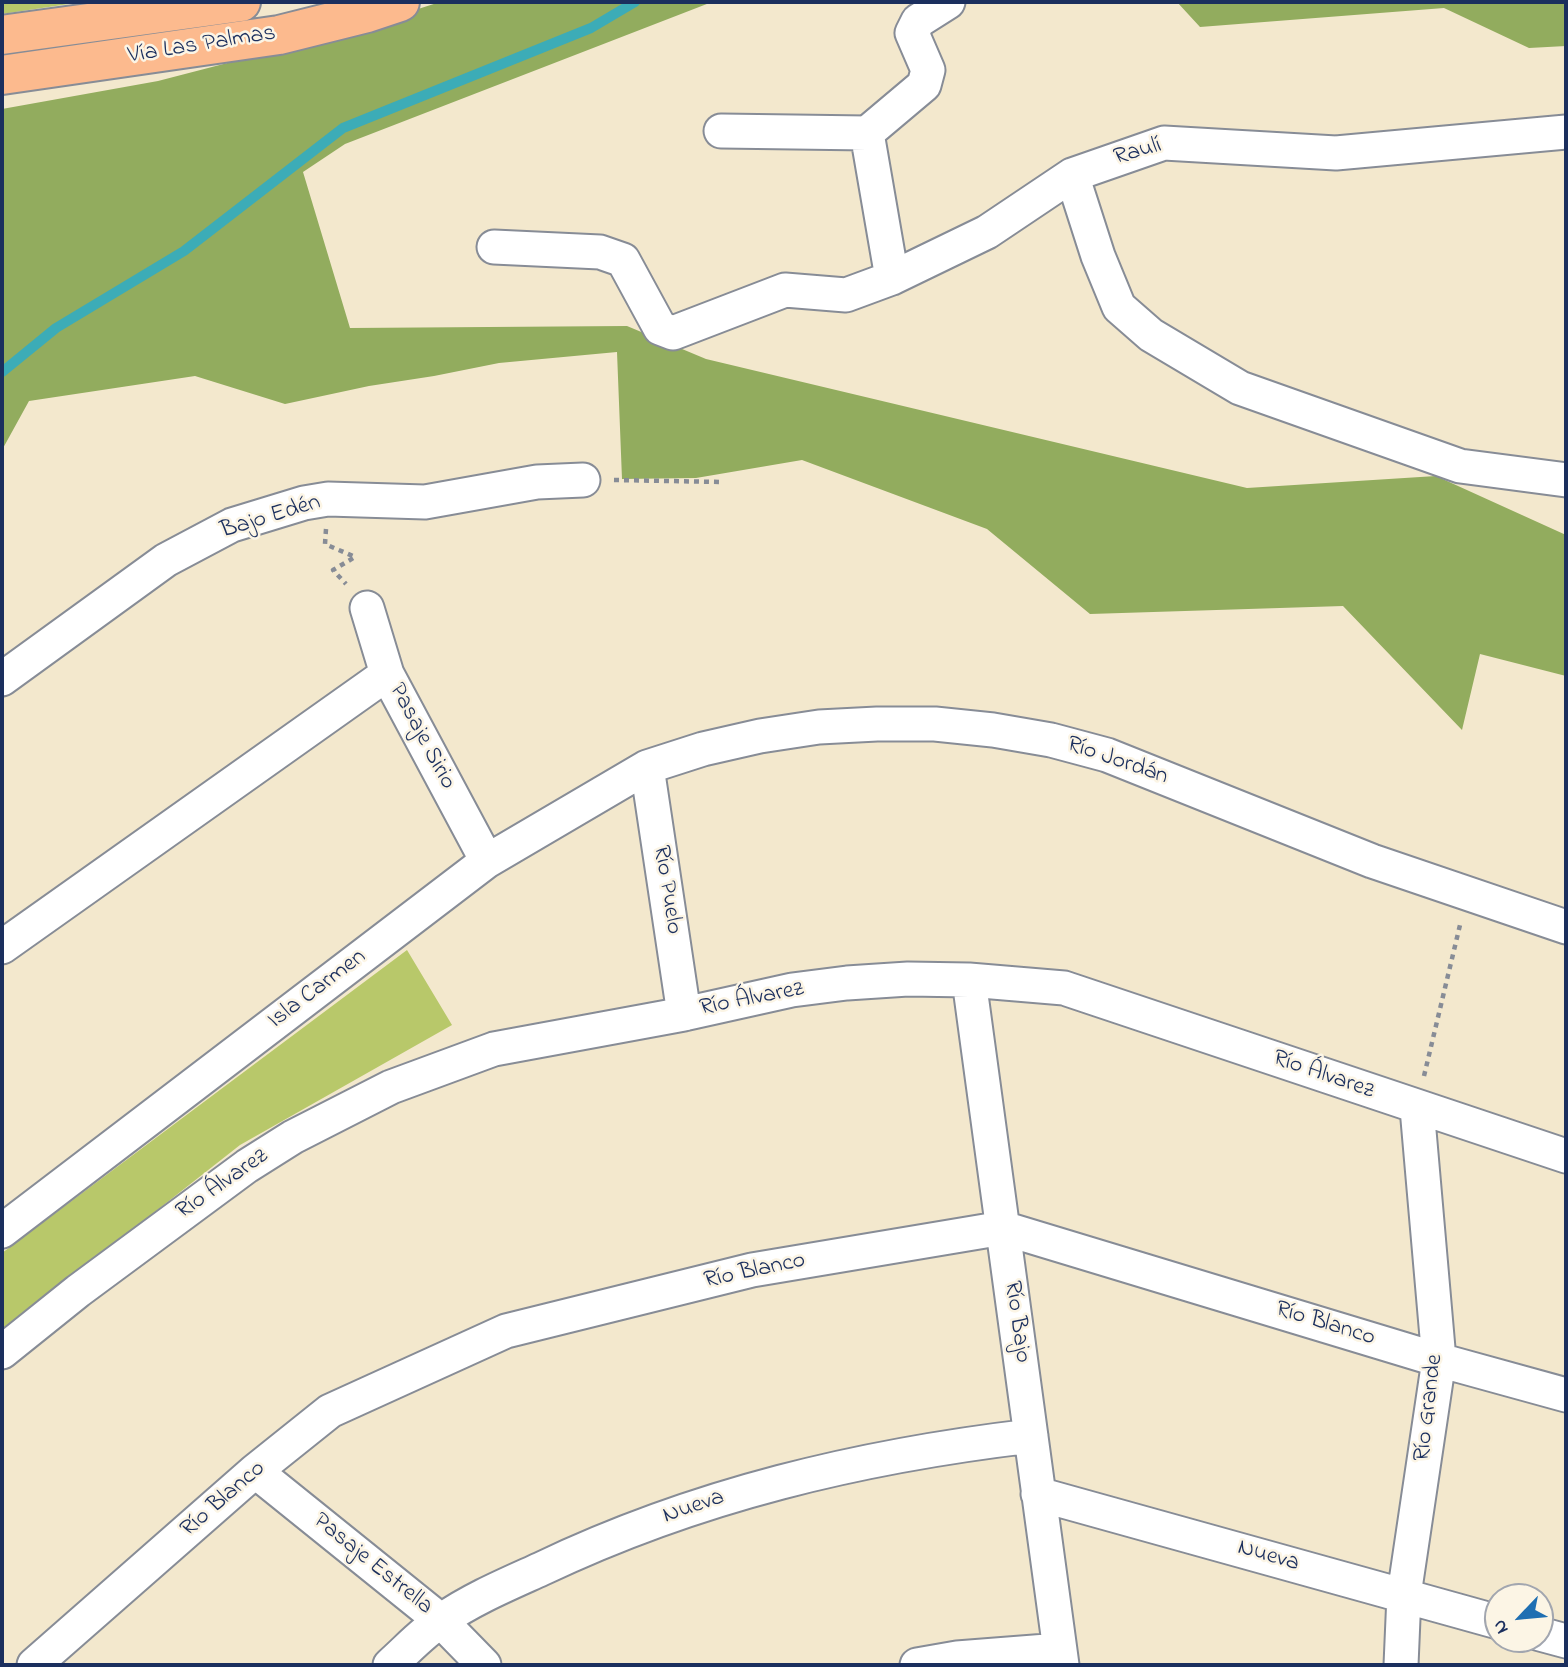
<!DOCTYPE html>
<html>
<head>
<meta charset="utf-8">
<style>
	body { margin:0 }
	#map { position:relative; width:1568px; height:1667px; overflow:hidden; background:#f3e8cd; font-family:"Indie Flower",sans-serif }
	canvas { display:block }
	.frame { position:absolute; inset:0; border:4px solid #1b2f5e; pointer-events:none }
	.north { position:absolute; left:1484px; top:1583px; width:70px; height:70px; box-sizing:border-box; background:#fcf5e5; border:2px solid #a2a6af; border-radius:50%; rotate:244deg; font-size:19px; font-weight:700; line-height:28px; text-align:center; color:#1b2f5e }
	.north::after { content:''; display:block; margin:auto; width:24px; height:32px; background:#1f6fb2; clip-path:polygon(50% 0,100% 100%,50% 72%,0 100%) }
</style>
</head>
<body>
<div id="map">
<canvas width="1568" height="1667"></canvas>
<div class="frame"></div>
<div class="north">N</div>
</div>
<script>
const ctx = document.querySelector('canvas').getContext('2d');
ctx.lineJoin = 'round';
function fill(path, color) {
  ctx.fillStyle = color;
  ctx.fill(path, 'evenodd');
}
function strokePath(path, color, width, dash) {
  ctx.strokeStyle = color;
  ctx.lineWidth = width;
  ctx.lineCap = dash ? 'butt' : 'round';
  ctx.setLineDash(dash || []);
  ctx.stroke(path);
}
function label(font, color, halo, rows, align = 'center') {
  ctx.font = font + ' "Indie Flower",sans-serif';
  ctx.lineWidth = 5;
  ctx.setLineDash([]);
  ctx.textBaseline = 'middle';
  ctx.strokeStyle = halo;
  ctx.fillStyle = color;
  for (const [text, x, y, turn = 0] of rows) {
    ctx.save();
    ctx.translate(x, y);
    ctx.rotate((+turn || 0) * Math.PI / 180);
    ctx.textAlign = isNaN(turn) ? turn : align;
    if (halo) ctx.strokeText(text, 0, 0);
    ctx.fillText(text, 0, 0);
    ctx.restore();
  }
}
const green = new Path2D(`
	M2 2H82L2 14Z
	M407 950 452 1025 240 1145 2 1332V1253Z`);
const forest = new Path2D(`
	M440 2H712L345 144 303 172 350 328 627 326 706 359 1247 488 1436 476 1566 535V676L1480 654 1462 730 1343 606 1090 614 987 529 802 460 696 478 622 479 617 352 499 363 434 376 369 386 285 404 195 376 29 401 2 450V109L158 81 343 33Z
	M1177 2H1566V46L1529 48 1444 8 1200 27Z`);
const stream = new Path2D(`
	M2 372 56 328 184 251 343 128 591 28 635 2`);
const path = new Path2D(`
	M614 480 722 482
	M326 529 325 544 355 557 333 570 346 584
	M1424 1076 1460 925`);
const minor = new Path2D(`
	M721 131 867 133 892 278
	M867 133 924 85 928 70 912 33 918 21 948 2
	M1072 175 1098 256 1119 307 1151 335 1240 388 1460 466 1566 480
	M494 247 600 252 623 260 660 328 673 333 785 290 846 295 892 278 987 232 1072 175 1164 143 1336 153 1566 132
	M367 608 387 674 487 861
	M2 679 166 560 232 525 304 503 328 499 425 502 537 482 583 480
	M647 767 684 1014
	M2 947 387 674
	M969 980 1062 1665
	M2 1231 487 861 647 767 703 749 760 736 819 727 877 724H935L993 730 1051 740 1107 755 1372 861 1566 927
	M2 1352 78 1291 247 1166 293 1137 391 1087 494 1049 684 1014 792 990 847 983 908 979 969 980 1064 988 1566 1156
	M255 1471 440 1620 484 1665
	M1038 1494 1498 1622
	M1540 1634 1566 1641
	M34 1665 255 1471 330 1411 506 1331 752 1270 1003 1228 1439 1360 1566 1395
	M390 1665C407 1650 423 1632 442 1620 472 1599 508 1584 541 1569 696 1495 861 1456 1031 1436
	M917 1665 957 1658 1060 1650
	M1401 1665 1404 1595 1439 1360 1417 1108`);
const highway = new Path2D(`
	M2 35 241 2
	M2 75 279 35 367 13 400 2`);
const streetNames = [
	["Vía Las Palmas",202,46,-9],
	["Raulí",1138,153,-16],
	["Bajo Edén",271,518,-17],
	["Pasaje Sirio",421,737,62],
	["Río Jordán",1117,762,19],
	["Río Puelo",666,890,81],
	["Isla Carmen",318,990,-37],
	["Río Álvarez",752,1000,-11],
	["Río Álvarez",1323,1076,19],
	["Río Álvarez",223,1185,-35],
	["Río Blanco",755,1272,-12],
	["Río Bajo",1016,1322,82],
	["Río Blanco",1325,1325,17],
	["Río Grande",1430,1408,-83],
	["Río Blanco",224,1500,-41],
	["Nueva",694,1508,-19],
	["Nueva",1268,1557,16],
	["Pasaje Estrella",372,1565,39]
];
fill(green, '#b8c86a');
fill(forest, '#92ac5e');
strokePath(stream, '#3cacb7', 10);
strokePath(minor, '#878c96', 37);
strokePath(highway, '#878c96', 42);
strokePath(path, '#878c96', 4.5, [5, 5]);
strokePath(minor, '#fff', 33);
strokePath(highway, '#fcba8e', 38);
label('24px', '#1b2f5e', '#fcf5e5', streetNames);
</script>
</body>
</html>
